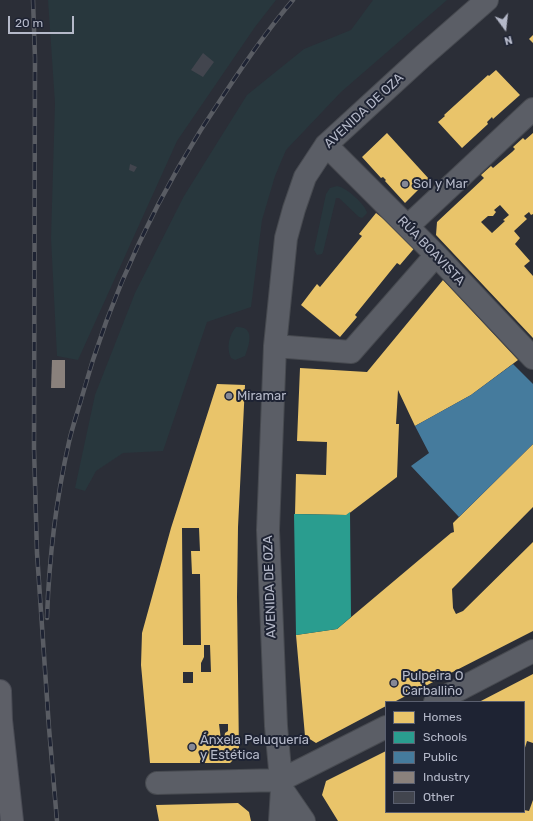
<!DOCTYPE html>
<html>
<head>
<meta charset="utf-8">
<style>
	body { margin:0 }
	#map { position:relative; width:533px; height:821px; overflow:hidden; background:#2b2e37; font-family:Rubik,sans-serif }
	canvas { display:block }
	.legend { position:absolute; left:385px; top:701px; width:140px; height:112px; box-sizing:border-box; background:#1e2333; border:1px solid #5a5f6f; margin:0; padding:5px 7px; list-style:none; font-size:12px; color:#b5b9c9 }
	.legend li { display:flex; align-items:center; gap:8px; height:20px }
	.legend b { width:20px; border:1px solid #5a5f6f }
	.north { position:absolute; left:485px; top:8px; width:40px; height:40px; -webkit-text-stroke:3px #1e2333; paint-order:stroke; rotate:165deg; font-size:11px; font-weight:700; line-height:16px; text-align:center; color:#b5b9c9 }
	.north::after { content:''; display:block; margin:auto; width:14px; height:18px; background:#b5b9c9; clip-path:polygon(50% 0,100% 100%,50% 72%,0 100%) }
	.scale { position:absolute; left:8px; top:16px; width:66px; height:18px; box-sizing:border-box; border:2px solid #b5b9c9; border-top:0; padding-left:5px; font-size:12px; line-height:14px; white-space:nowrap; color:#b5b9c9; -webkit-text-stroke:3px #1e2333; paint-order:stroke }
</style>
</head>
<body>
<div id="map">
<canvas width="533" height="821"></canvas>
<ul class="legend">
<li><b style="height:11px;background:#e9c46a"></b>Homes</li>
<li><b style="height:11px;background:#2a9d8f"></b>Schools</li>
<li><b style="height:11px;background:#457b9d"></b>Public</li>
<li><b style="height:11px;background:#8a817c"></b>Industry</li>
<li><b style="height:11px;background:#42454e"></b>Other</li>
</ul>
<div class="north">N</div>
<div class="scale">20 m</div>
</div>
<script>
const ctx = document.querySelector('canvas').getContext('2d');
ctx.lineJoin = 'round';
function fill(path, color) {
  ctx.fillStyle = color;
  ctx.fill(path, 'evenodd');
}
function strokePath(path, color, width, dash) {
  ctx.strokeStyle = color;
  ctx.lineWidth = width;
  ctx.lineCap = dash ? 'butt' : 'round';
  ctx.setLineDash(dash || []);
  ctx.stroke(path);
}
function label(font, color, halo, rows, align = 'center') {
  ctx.font = font + ' Rubik,sans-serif';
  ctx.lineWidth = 4;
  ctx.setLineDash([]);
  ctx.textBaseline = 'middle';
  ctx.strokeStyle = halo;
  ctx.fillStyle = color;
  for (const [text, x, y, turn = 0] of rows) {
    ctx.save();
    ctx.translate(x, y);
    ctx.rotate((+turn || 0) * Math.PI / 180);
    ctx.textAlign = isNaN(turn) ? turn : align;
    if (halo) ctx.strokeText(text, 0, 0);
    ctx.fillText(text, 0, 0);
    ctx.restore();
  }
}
const green = new Path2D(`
	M48 0H276L255 27 177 141 78 360 57 356 51 238 55 103Z
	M373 0H447L341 92 286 150 275 176 262 220 251 307 207 322 163 451 123 453 96 471 85 491 75 488 95 395 135 293 184 196 247 95 304 49 351 30Z
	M337 186C346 187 366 205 367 213L362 218 359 217 339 198H336L323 252 322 254 317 255 314 250 326 194 330 188Z
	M236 327C255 326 250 343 245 356L235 360 231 358C226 348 229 335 236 327Z`);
const homes = new Path2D(`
	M533 35V43L529 39Z
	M496 70 520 95 493 119 492 117 487 122 488 124 462 148 438 122 445 116 444 115 488 75 489 76Z
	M387 133 429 179 405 203 385 181 386 180 383 177 381 178 362 157Z
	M533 133V214L531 215 529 212 524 216 527 219 514 231 520 238 515 244 530 261 524 266 533 276V338L436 235 437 222 484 178 481 175 491 166 493 168 512 152 515 149 513 147 523 138 525 140ZM500 205 509 215 503 220 505 221 492 233 481 222 488 216H493L496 212 494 210Z
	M376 213 417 245 400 265 397 263 355 315 357 317 340 337 301 305 317 284 320 287 362 236 359 234Z
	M443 280 518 360 471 395 415 426 398 390 396 424H399L397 477 347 515 295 514 296 474 326 475 327 442 297 441 300 368 367 372Z
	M217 384 245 385 238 527 237 597 239 754 230 763H150L141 665 142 633 171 528ZM182 528H199L200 551H191L192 574H200L201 645H183ZM204 645H210L211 672H201V663L204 657ZM183 672H193V683H183ZM219 724H228V731L225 733 224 739 221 740Z
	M533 444V507L452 589 453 608 456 614 463 611 533 542V631L394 702H386V706L316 743 305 736 296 635 337 629 451 533 454 532 453 523Z
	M533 674V743L527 741 524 751V702H479Z
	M386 751V812H524V810L529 811 533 800V821H338L322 795 326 781Z
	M238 803 249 812 251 821H159L156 805Z`);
const schools = new Path2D(`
	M350 512 351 617 337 629 296 635 294 514 346 515Z`);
const public = new Path2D(`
	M513 364 533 384V444L459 517 411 466 429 453 415 426 471 395Z`);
const industry = new Path2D(`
	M52 360H65V388H51Z`);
const building = new Path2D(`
	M203 53 214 62 203 77 191 70Z
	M130 164 137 167 134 172 129 170Z`);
const minor = new Path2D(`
	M326 145 436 255 533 358
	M408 226 533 109
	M275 346 351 352 436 255
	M435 702 533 651
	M157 783 281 780 386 727
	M280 821 282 789
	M304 821 282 789 281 780 276 726 268 530 275 346 286 238 294 209 305 177 326 145 423 56 487 0`);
const major = new Path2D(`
	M0 691 1 720 12 821`);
const rail = new Path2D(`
	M33 0 35 58 34 448 37 553 49 728 57 821
	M47 618C49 559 56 499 69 442 72 428 77 414 81 400 111 291 161 187 225 93 246 61 268 29 293 0`);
const markers = [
	[405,184,4,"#858896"],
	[229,396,4,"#858896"],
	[394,683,4,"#858896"],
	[192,747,4,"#858896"]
];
const streetNames = [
	["AVENIDA DE OZA",364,111,-43],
	["RÚA BOAVISTA",431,251,46],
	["AVENIDA DE OZA",270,587,-92]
];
const poiNames = [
	["Sol y Mar",413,184],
	["Miramar",237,396],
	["Pulpeira O",402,676],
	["Carballiño",402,691],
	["Ánxela Peluquería",200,740],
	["y Estética",200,755]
];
fill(green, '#28373d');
fill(homes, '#e9c46a');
fill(schools, '#2a9d8f');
fill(public, '#457b9d');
fill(industry, '#8a817c');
fill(building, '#42454e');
strokePath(minor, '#474a50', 24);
strokePath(major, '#494b54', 24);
strokePath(minor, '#5b5e66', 22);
strokePath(major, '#5d5f67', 22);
strokePath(rail, '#595c63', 4.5);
strokePath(rail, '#1e2333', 3, [9]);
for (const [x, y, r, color] of markers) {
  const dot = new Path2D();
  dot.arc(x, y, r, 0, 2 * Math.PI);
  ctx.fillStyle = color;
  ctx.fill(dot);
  strokePath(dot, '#1e2333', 1.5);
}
label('13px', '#b5b9c9', '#1e2333', streetNames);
label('13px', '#b5b9c9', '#1e2333', poiNames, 'left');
</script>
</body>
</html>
